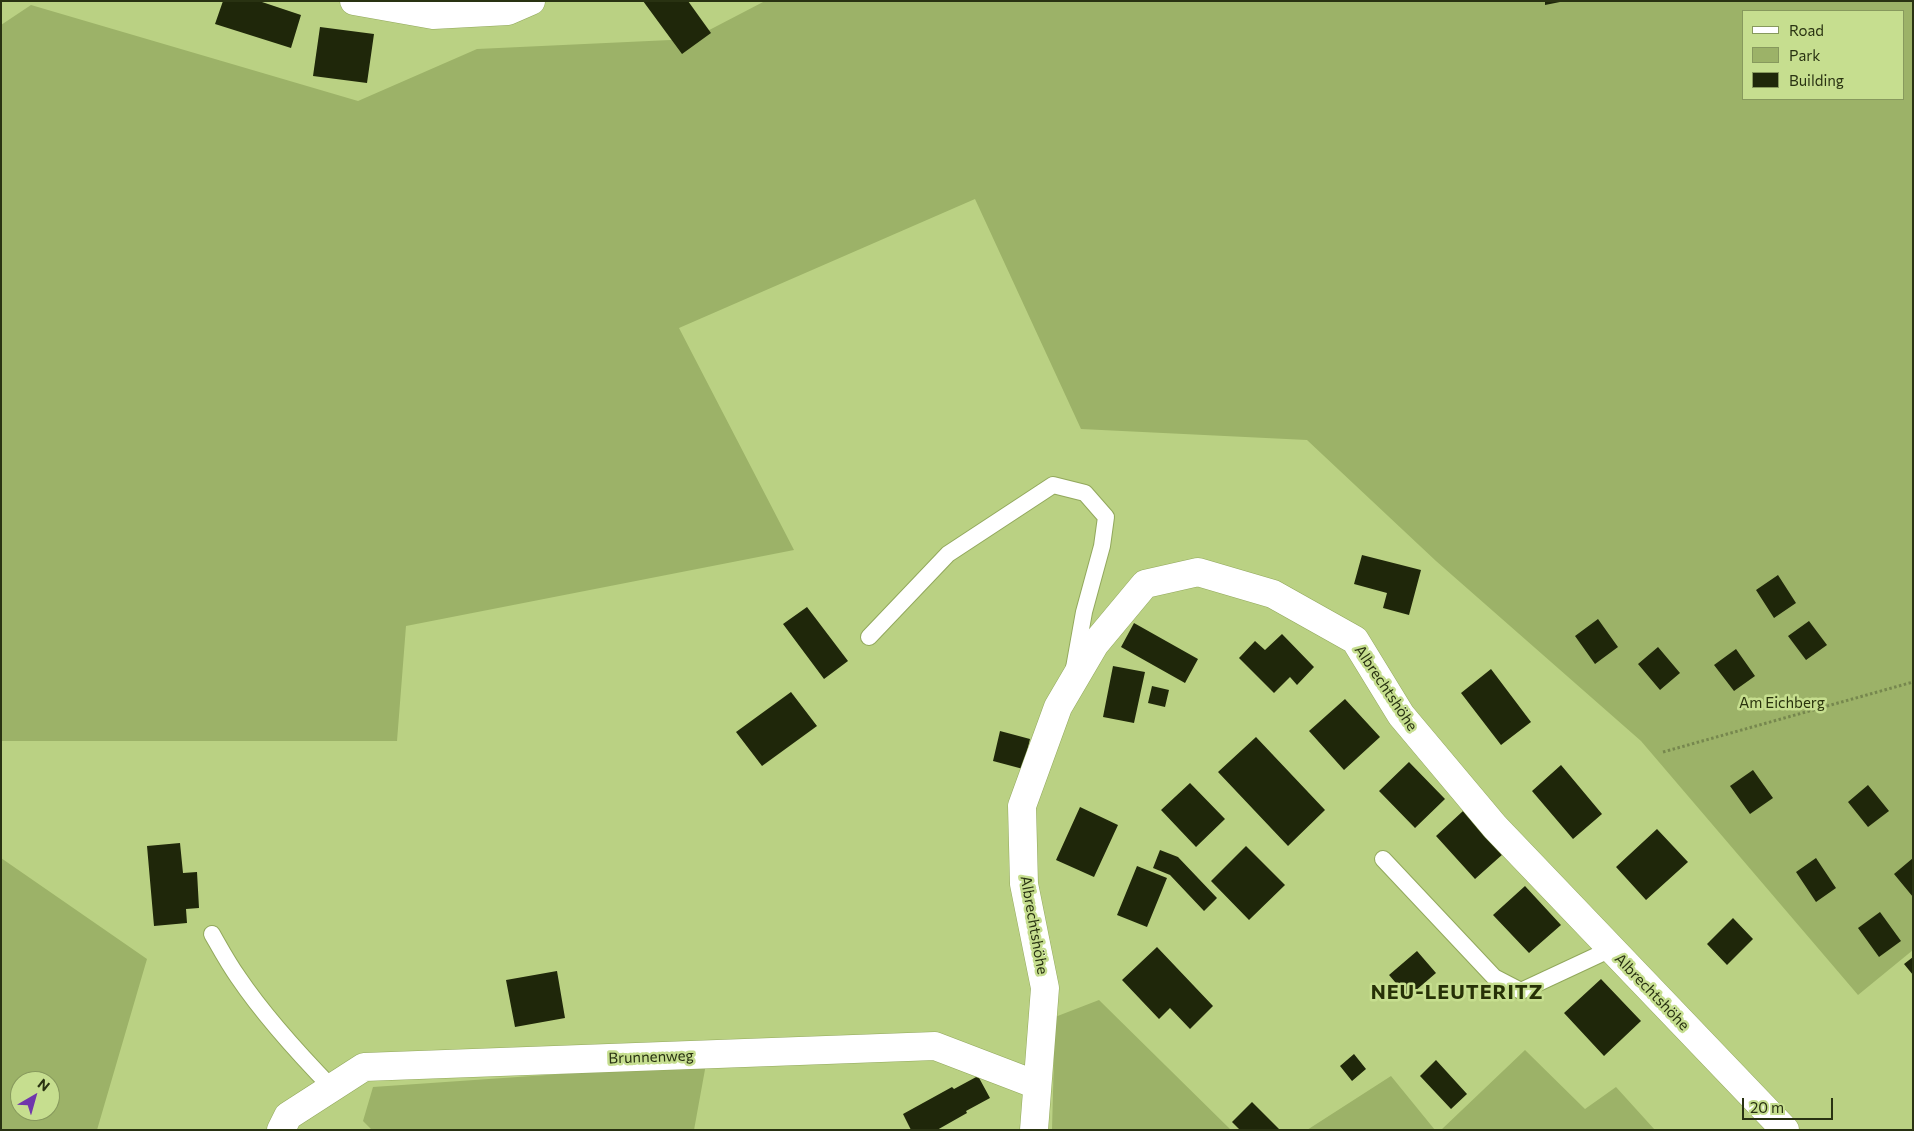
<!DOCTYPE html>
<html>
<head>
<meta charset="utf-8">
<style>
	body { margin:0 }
	#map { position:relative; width:1914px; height:1131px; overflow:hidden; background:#bad183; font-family:Commissioner,sans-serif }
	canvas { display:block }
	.frame { position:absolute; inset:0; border:2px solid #293212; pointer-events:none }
	.legend { position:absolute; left:1742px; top:10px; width:162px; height:90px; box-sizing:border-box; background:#c6de8f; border:1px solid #87995d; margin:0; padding:6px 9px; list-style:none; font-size:15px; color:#293212 }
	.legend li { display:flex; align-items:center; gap:10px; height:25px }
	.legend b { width:25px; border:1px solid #87995d }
	.north { position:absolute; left:10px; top:1071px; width:50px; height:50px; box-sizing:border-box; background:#c6de8f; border:1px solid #87995d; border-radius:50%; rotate:38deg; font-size:14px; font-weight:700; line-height:20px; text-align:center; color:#293212 }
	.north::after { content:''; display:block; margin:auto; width:18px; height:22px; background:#7036ac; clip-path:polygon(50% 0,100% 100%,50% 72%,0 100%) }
	.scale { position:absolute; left:1742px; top:1098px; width:91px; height:22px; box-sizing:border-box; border:2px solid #293212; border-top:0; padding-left:6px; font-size:15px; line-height:18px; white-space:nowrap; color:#293212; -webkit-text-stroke:4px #c6de8f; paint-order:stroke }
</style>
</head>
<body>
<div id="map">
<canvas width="1914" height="1131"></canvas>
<div class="frame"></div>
<ul class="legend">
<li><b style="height:6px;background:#fff"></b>Road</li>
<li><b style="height:14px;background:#9cb268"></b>Park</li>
<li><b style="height:14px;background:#1f270a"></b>Building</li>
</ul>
<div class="north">N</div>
<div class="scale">20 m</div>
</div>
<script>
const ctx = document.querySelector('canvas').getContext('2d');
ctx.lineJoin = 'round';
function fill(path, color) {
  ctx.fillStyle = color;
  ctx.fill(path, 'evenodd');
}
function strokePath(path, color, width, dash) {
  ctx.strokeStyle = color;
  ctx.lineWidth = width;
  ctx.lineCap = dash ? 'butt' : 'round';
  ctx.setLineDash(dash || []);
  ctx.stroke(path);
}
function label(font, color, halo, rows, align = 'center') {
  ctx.font = font + ' Commissioner,sans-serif';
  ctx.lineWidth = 5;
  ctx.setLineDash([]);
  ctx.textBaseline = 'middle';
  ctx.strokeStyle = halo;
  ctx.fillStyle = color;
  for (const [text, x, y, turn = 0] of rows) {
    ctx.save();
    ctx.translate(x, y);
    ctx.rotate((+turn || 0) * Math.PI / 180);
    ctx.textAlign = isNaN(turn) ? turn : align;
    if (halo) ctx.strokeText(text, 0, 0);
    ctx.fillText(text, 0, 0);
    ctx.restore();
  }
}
const green = new Path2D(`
	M765 1H1913V950L1858 995 1641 741 1436 561 1307 440 1081 429 975 199 679 328 794 550 406 626 397 741H1V25L31 5 358 101 477 49 692 39ZM1743 11H1903V99H1743Z
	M1 858 147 959 97 1130H1ZM20 1081H50V1111H20Z
	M1099 1000 1231 1130H1052L1055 1017Z
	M1525 1050 1585 1109 1616 1087 1655 1130H1441Z
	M706 1064 694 1130H372L363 1121 373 1087Z
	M1391 1076 1435 1130H1307Z`);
const building = new Path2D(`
	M223 1H259L301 15 291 48 215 24Z
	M643 1H688L711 33 682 54Z
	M1545 1H1560V2L1545 5Z
	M320 27 374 34 367 83 313 76Z
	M1362 555 1421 570 1409 615 1383 608 1387 593 1354 584Z
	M1778 575 1796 603 1774 618 1756 590Z
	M807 607 848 661 824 679 783 624Z
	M1598 619 1618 647 1595 664 1575 636Z
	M1809 621 1827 645 1806 660 1788 636Z
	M1134 623 1198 659 1185 683 1121 647Z
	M1282 634 1314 667 1297 685 1290 677 1274 693 1239 658 1255 641 1265 650Z
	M1658 647 1680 673 1660 690 1638 664Z
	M1736 649 1755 676 1734 691 1714 665Z
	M1113 666 1145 672 1134 723 1103 717Z
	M1491 669 1531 722 1501 745 1461 693Z
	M1152 686 1169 690 1165 707 1148 703Z
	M791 692 817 726 762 766 736 732Z
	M1345 699 1380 737 1344 770 1309 731Z
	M1000 731 1030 739 1023 769 993 761Z
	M1256 737 1325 810 1288 846 1218 772Z
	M1409 762 1445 799 1415 828 1379 791Z
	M1561 765 1602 814 1573 839 1532 791Z
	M1753 770 1773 798 1750 814 1730 786Z
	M1190 783 1225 819 1196 847 1161 810Z
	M1868 785 1889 811 1868 827 1848 802Z
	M1080 807 1118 825 1094 877 1056 860Z
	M1463 811 1503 854 1475 879 1436 836Z
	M1657 829 1688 862 1646 900 1616 867Z
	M180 843 183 873 197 872 199 908 186 909 187 923 154 926 147 846Z
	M1246 846 1285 885 1249 920 1211 881Z
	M1160 850 1178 857 1217 898 1204 911 1170 875 1153 868Z
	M1816 858 1836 888 1816 902 1796 872Z
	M1913 858V897L1894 874Z
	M1137 866 1167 878 1147 927 1117 915Z
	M1525 886 1561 925 1529 953 1493 915Z
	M1880 912 1901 941 1879 957 1858 928Z
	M1733 918 1753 939 1727 965 1707 944Z
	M1157 947 1213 1006 1190 1029 1170 1008 1159 1019 1122 980Z
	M1417 951 1436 973 1408 997 1389 975Z
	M1913 957V975L1904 964Z
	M557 971 565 1018 515 1027 506 980Z
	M1601 979 1641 1021 1604 1056 1564 1013Z
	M1354 1054 1366 1069 1352 1081 1340 1066Z
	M1436 1060 1467 1094 1451 1109 1420 1076Z
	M978 1076 990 1098 966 1111 967 1113 937 1130H911L903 1114 952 1087 954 1089Z
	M1252 1102 1280 1130H1240L1232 1122Z`);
const path = new Path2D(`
	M1663 752 1913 682`);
const service = new Path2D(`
	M869 637 948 554 1053 485 1085 493 1106 517 1102 546 1084 612 1074 668
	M1383 859 1494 977 1521 991 1611 949
	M212 934C220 948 228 963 238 977 265 1017 298 1053 332 1088`);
const minor = new Path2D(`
	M281 1130 288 1116 364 1067 935 1046 1037 1085
	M1034 1130 1045 988 1024 884 1022 806 1058 707 1095 644 1145 584 1198 572 1273 594 1355 640 1401 715 1495 827 1785 1130`);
const tertiary = new Path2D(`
	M354 1 433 15 508 11 531 1`);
const streetNames = [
	["Albrechtshöhe",1386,688,56],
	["Albrechtshöhe",1034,925,80],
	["Albrechtshöhe",1652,992,46],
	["Brunnenweg",651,1057,-2]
];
const parkNames = [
	["Am Eichberg",1782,703]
];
const districtNames = [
	["NEU-LEUTERITZ",1457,992]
];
fill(green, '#9cb268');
fill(building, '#1f270a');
strokePath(service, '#92a85c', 18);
strokePath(minor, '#92a85c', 29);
strokePath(tertiary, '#92a85c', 29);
strokePath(path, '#76874e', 3, [2.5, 2.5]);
strokePath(service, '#fff', 16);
strokePath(minor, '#fff', 28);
strokePath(tertiary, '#fff', 28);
label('15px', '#293212', '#c6de8f', streetNames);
label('15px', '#2a330d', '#c6de8f', parkNames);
ctx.letterSpacing = '1px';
label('bold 20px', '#273107', '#c6de8f', districtNames);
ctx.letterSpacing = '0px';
</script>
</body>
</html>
